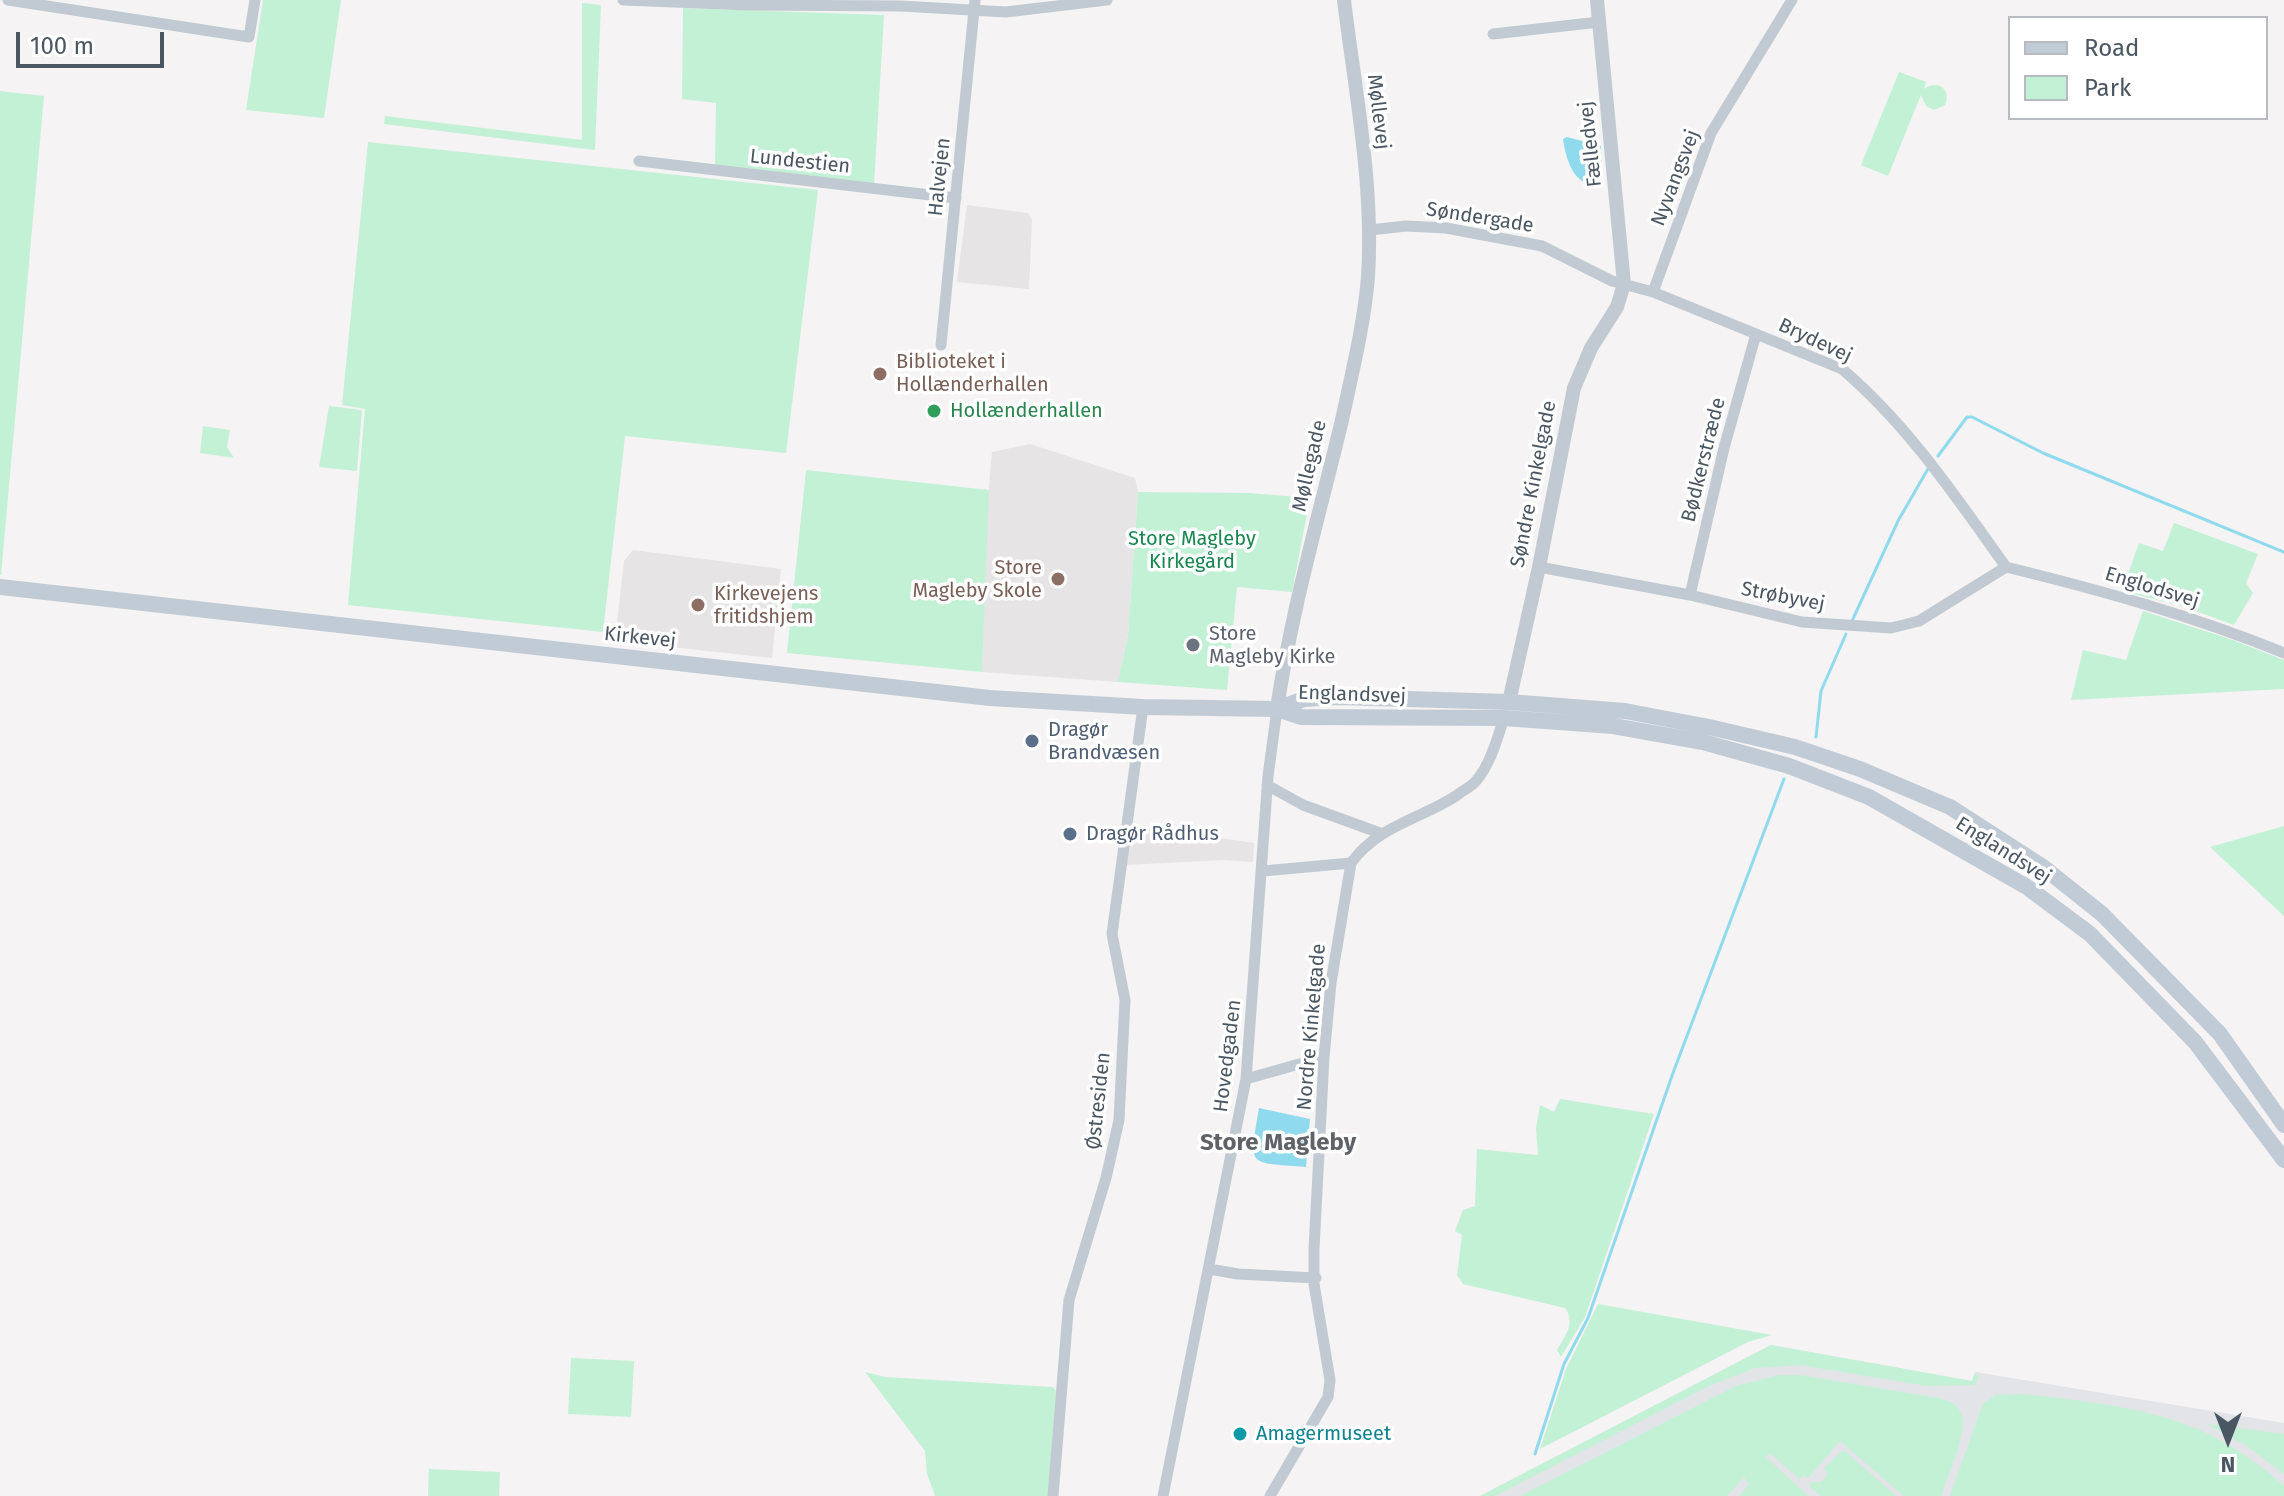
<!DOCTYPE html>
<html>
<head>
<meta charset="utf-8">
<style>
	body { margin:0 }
	#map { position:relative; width:2284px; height:1496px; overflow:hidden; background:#f5f3f3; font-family:"Fira Sans",sans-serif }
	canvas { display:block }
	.legend { position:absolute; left:2008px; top:16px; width:260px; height:104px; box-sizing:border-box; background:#fff; border:2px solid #b7bbc0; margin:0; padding:10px 14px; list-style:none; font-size:24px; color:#4a5661 }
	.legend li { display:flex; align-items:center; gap:16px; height:40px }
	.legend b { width:40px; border:2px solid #b7bbc0 }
	.north { position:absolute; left:2188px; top:1400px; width:80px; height:80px; -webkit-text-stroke:6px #fff; paint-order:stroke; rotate:180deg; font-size:22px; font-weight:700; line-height:32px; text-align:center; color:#4a5661 }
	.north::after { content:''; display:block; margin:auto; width:28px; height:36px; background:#4a5661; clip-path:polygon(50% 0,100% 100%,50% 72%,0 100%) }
	.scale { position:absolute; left:16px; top:32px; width:148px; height:36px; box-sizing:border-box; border:4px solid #4a5661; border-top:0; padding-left:10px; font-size:24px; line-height:28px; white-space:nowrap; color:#4a5661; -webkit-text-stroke:6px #fff; paint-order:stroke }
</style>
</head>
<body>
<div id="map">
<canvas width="2284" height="1496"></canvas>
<ul class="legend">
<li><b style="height:10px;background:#c1cbd6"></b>Road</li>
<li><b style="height:22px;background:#c3f1d5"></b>Park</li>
</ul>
<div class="north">N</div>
<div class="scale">100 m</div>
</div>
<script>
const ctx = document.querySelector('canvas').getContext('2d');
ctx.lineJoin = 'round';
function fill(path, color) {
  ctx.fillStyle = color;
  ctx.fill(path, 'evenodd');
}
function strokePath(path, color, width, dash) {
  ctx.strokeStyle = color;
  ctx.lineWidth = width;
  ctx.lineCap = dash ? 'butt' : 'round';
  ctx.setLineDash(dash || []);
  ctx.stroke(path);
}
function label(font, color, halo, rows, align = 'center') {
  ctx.font = font + ' "Fira Sans",sans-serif';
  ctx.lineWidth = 7;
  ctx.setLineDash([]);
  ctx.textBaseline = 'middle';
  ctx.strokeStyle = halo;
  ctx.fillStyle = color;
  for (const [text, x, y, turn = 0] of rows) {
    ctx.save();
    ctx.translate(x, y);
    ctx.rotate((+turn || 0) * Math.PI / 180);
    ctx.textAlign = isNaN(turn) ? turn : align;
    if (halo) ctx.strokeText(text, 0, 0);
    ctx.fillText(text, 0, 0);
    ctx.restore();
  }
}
const education = new Path2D(`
	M967 205 1028 213 1032 220 1029 289 957 282Z
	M1030 444 1135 478 1138 492 1128 635 1118 682 982 672 986 523 992 452Z
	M633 550 781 569 772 658 615 641 624 561Z
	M1133 825 1254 843 1253 862 1223 860 1126 865Z`);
const airport = new Path2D(`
	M1771 1345 1972 1381 1975 1372 2284 1423V1496H1480Z`);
const green = new Path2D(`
	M263 0H341L324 118 246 110Z
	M582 3 601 5 595 150 384 124 385 116 582 140Z
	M683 8 884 15 874 185 715 165 716 103 682 99Z
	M1899 72 1926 82 1924 89C1937 79 1952 89 1945 105L1934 110 1926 106 1921 95 1888 176 1861 165Z
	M0 91 44 96 1 575H0Z
	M368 142 818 190 786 453 625 436 603 632 348 605 365 409 342 405Z
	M329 406 362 410 357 471 319 467Z
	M203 426 230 430 227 447 234 458 200 453Z
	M806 470 989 490 982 672 787 653Z
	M1138 492 1249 493 1310 498 1292 592 1237 587 1227 690 1118 682 1128 635Z
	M2174 523 2258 554 2246 583 2253 593 2234 625 2185 607 2122 591 2139 543 2163 551Z
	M2143 611 2230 639 2284 660V689L2071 700 2083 650 2126 660Z
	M2284 826V916L2210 847Z
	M1560 1099 1654 1114 1585 1317 1561 1357 1557 1350C1565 1336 1576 1323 1565 1308L1463 1284 1457 1275 1462 1235 1455 1231 1463 1210 1475 1206 1477 1149 1538 1155 1536 1128 1540 1105 1554 1112Z
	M1598 1304 1772 1335 1748 1342 1540 1449 1566 1369Z
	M1771 1345 1972 1381 1974 1374 1979 1376 1976 1385 1927 1386 1800 1365 1755 1368 1711 1385 1495 1496H1480Z
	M571 1358 634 1361 631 1417 568 1414Z
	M865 1372 885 1377 1053 1387 1056 1391 1048 1496H935L927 1474 925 1451Z
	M1780 1375H1800L1938 1398C1949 1401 1959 1404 1962 1416 1967 1432 1947 1478 1941 1496H1904L1840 1441 1808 1478 1804 1475 1800 1479 1770 1453 1766 1457 1808 1496H1739L1749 1485 1744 1477 1727 1496H1520L1736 1386Z
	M2025 1394C2077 1400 2135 1406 2184 1424 2220 1436 2256 1461 2284 1486V1496H1950L1983 1404 1996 1395Z
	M2207 1424 2284 1434V1474L2247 1446Z
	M1842 1451 1846 1452 1896 1496H1821L1810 1487 1811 1482H1822L1828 1474 1824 1468Z
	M429 1469 500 1472 499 1496H428Z`);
const water = new Path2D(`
	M1567 137 1601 146 1602 183C1575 191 1566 160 1563 139Z
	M1259 1108 1310 1119 1306 1167C1246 1162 1249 1168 1259 1108Z`);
const stream = new Path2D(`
	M1938 456 1967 417H1972L2043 453 2284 552
	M1852 621 1898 521 1929 467
	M1816 737 1821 691 1846 634
	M1535 1454 1564 1364 1588 1318 1673 1073 1784 779`);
const minor = new Path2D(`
	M8 0 249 37 255 0
	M623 0 749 5 901 6 1006 12 1107 0
	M1493 34 1599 22
	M639 161 956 198
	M1370 230 1406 226 1446 228 1542 246 1612 281 1653 292 1842 369C1908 425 1956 497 2006 567
	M1653 292 1711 133 1792 0
	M941 345 975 0
	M1539 567 1690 595 1802 622 1891 628 1919 621 2006 567
	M2006 567C2100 590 2194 616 2284 653
	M1690 595 1724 448 1756 334
	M1267 785 1303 805 1380 833
	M1263 871 1351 863
	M1246 1079 1324 1057
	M1209 1269 1238 1274 1316 1278
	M1053 1496 1069 1300 1106 1178 1119 1120 1125 1000 1112 934 1143 707
	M1163 1496 1246 1079 1268 776 1277 709
	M1270 1496 1328 1397 1330 1380 1314 1284V1249L1324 1057 1331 983 1351 863C1378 826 1418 820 1456 796 1462 791 1471 787 1476 781 1491 763 1497 739 1504 718`);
const tertiary = new Path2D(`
	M1509 702 1539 567 1574 388 1591 348 1617 307 1624 284 1597 0
	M1277 709C1291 612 1319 516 1342 420 1352 373 1364 325 1368 277 1374 185 1355 91 1344 0`);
const secondary = new Path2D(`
	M0 587 990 698 1143 707 1277 709 1301 717 1504 718 1613 726 1703 742 1789 766 1869 797 2027 887 2090 934 2195 1042 2284 1160
	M1277 709 1304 699 1339 697 1509 702 1625 711 1709 727 1795 747 1860 769 1950 807 2043 867 2102 914 2220 1034 2284 1125`);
const markers = [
	[880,374,8,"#8d6e63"],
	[934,411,8,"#2e9e5b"],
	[1058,579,8,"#8d6e63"],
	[698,605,8,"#8d6e63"],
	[1193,645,8,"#6b7280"],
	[1032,741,8,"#5c6f8a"],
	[1070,834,8,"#5c6f8a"],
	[1240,1434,8,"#0f9aa8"]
];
const streetNames = [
	["Møllevej",1378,112,83],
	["Fælledvej",1591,144,-96],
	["Lundestien",800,162,6],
	["Halvejen",940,177,-84],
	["Nyvangsvej",1676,178,-69],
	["Søndergade",1480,218,9],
	["Brydevej",1815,341,25],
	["Bødkerstræde",1704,460,-76],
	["Møllegade",1310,466,-77],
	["Søndre Kinkelgade",1534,484,-79],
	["Englodsvej",2152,588,17],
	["Strøbyvej",1783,597,11],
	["Kirkevej",640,638,6],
	["Englandsvej",1352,695,2],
	["Englandsvej",2003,851,32],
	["Nordre Kinkelgade",1312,1027,-85],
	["Hovedgaden",1228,1056,-83],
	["Østresiden",1099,1101,-84]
];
const educationNames = [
	["Biblioteket i",896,362],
	["Hollænderhallen",896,385],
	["Store",1042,568,"right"],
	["Magleby Skole",1042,591,"right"],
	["Kirkevejens",714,594],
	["fritidshjem",714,617]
];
const leisureNames = [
	["Hollænderhallen",950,411]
];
const parkNames = [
	["Store Magleby",1192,539],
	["Kirkegård",1192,562]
];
const worshipNames = [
	["Store",1209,634],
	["Magleby Kirke",1209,657]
];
const serviceNames = [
	["Dragør",1048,730],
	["Brandvæsen",1048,753],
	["Dragør Rådhus",1086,834]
];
const cultureNames = [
	["Amagermuseet",1256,1434]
];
const quarterNames = [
	["Store Magleby",1278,1143]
];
fill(education, '#e6e4e5');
fill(airport, '#e2e4e7');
fill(green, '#c3f1d5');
fill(water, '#90daee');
strokePath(stream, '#90daee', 3);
strokePath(minor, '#c1cad2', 11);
strokePath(tertiary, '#c1cad2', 14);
strokePath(secondary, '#c1cbd6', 16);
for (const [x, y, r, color] of markers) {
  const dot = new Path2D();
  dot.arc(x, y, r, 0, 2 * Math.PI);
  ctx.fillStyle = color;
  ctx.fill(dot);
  strokePath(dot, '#fff', 3);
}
label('20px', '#4a5661', '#fff', streetNames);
label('20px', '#785e54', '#fff', educationNames, 'left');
label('20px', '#27864d', '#fff', leisureNames, 'left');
label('20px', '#17864f', '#fff', parkNames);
label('20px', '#5b616d', '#fff', worshipNames, 'left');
label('20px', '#4e5e75', '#fff', serviceNames, 'left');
label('20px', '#0d838f', '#fff', cultureNames, 'left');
label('bold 24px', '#5f6368', '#fff', quarterNames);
</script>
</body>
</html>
